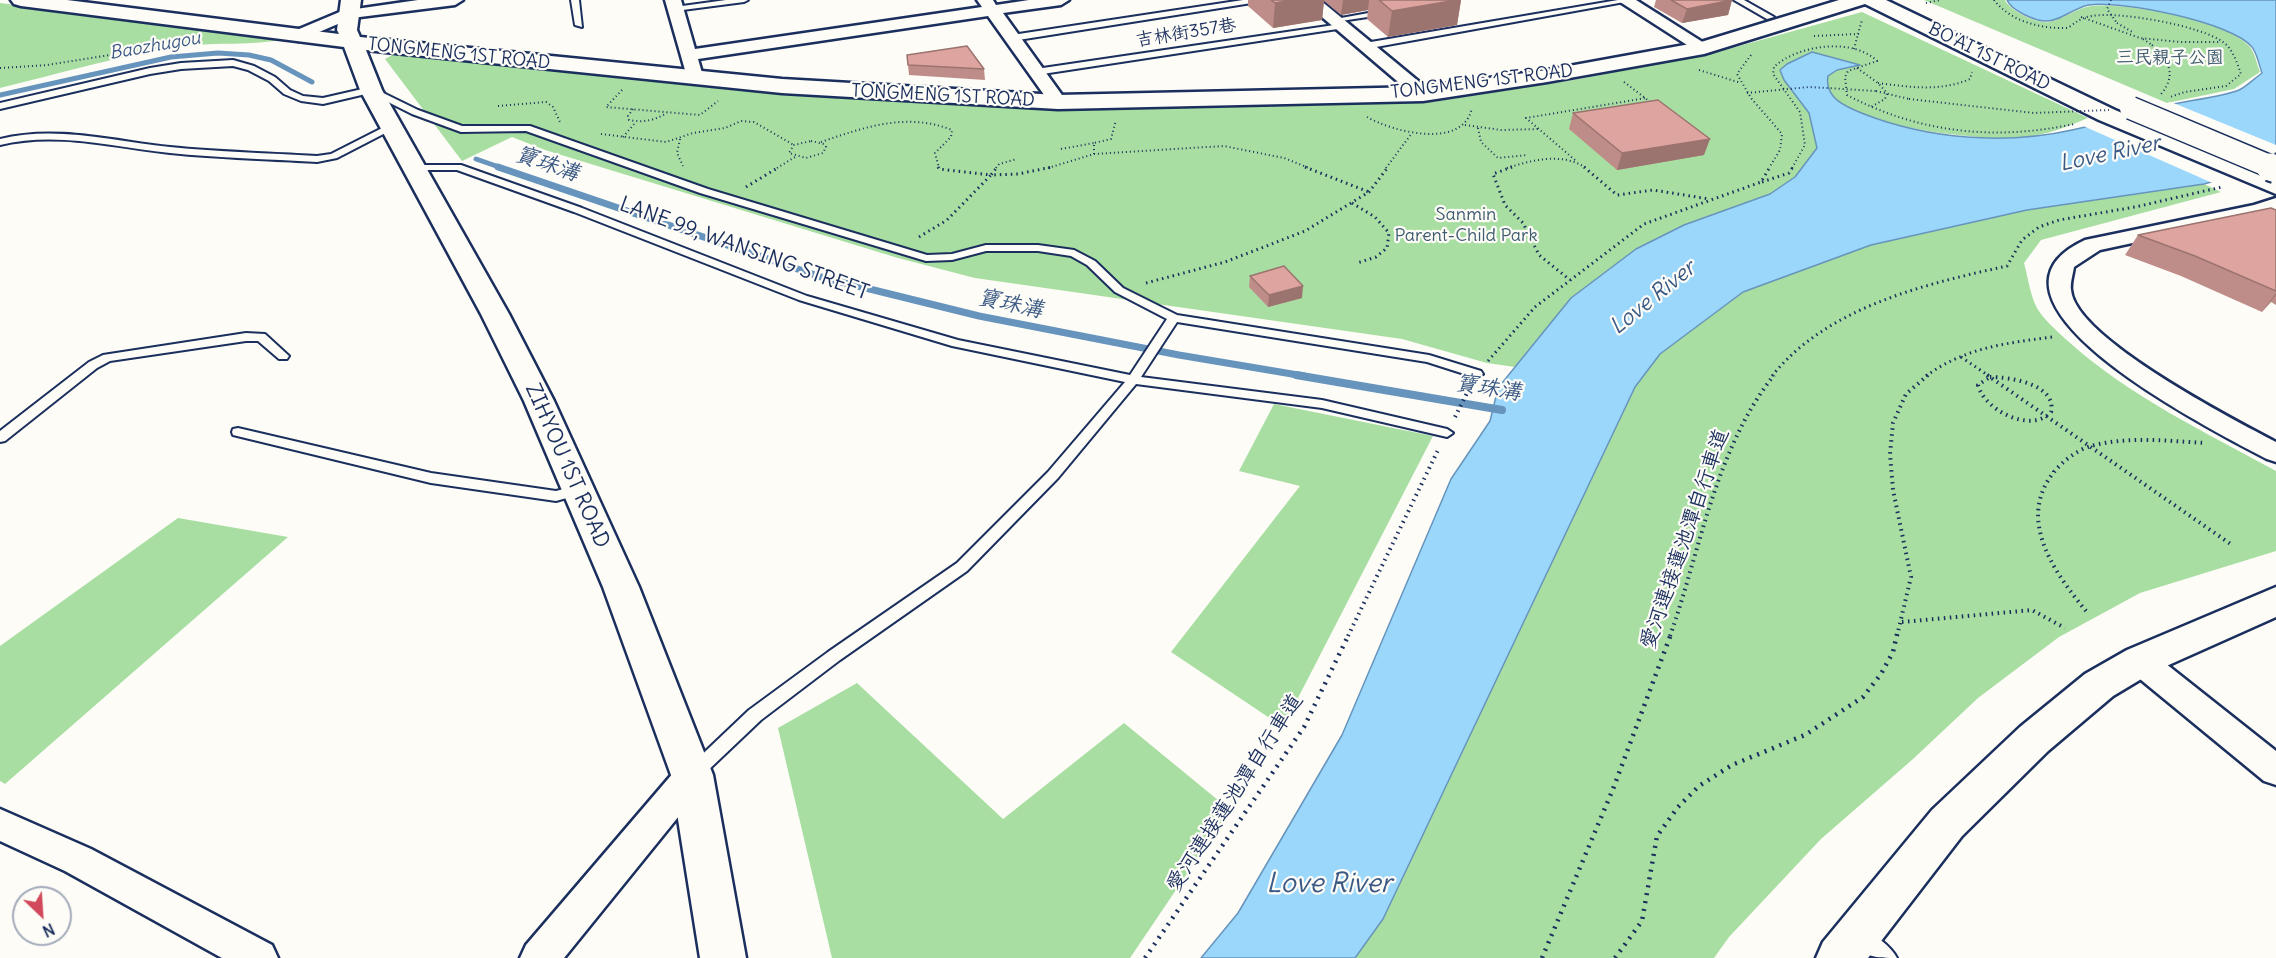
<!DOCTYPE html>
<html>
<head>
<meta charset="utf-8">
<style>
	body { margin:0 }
	#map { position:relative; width:2276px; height:958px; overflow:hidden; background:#fdfcf7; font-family:Delius,sans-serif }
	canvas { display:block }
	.north { position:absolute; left:12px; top:886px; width:60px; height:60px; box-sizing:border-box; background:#fdfcf7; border:2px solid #a3aaba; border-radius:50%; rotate:155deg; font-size:16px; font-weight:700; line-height:24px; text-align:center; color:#1b2f5e }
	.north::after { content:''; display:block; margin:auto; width:21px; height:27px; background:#d1495b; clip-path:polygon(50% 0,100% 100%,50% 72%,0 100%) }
</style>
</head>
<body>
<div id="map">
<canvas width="2276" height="958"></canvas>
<div class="north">N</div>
</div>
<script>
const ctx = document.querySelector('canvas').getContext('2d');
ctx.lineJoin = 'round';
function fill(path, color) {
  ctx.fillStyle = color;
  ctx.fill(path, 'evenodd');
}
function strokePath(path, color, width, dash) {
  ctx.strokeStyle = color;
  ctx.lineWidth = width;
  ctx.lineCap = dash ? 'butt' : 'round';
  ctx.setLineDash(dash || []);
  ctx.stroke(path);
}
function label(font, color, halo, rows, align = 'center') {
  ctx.font = font + ' Delius,"LXGW WenKai TC",sans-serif';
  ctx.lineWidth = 4.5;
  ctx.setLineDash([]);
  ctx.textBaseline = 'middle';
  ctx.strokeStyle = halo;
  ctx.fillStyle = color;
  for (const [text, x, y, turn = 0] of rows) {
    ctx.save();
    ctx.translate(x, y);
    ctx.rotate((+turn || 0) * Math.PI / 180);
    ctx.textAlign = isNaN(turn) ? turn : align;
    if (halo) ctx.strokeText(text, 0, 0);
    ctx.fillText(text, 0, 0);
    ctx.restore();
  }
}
const green = new Path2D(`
	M1924 0H2005C2010 11 2037 24 2049 22 2063 20 2077 7 2092 6 2124 2 2230 21 2250 47 2255 53 2257 65 2260 72L2234 89 2167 103Z
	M0 3 284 39C252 46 217 42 184 46 122 55 61 73 0 88Z
	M1862 12 2088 118C2062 129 2038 138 2009 138 1971 139 1851 126 1829 93 1825 88 1827 81 1828 76L1837 70 1859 65 1811 52 1787 64 1784 80 1809 113 1818 148 1795 177 1770 194 1684 225 1636 249 1571 298 1515 367 1487 363 1402 339 975 278 898 258 545 150 512 137 462 161 385 59 398 52 865 95 1072 110 1432 102 1579 79 1714 53Z
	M2204 184 2221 192 2041 240 2024 263C2028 277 2030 295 2037 308 2044 320 2058 332 2069 342 2129 396 2205 432 2276 471V551L2140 593 2059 637 1978 698 1913 759 1821 839 1729 937 1714 958H1355L1383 919 1635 387 1660 354 1743 292 1871 245 2027 210Z
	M1274 404 1433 436 1283 727 1171 652 1300 486 1239 471Z
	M178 518 288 537 5 784 0 781V646Z
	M857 683 1003 819 1124 723 1230 810 1130 958H832L778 728Z`);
const water = new Path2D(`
	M2007 0H2276V164L2204 184 2027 210 1871 245 1743 292 1660 354 1635 387 1383 919 1355 958H1201L1238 913 1342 735 1451 479 1490 421 1498 388 1571 298 1636 249 1684 225 1770 194 1795 177 1817 148 1809 113 1784 80 1780 70 1787 64 1812 52 1860 65 1837 70 1828 76C1824 98 1846 107 1864 114 1928 139 2005 145 2072 130 2104 123 2137 114 2169 105 2185 101 2229 96 2241 89 2248 85 2255 78 2262 73 2259 65 2257 53 2252 47 2232 22 2120 0 2089 5 2075 7 2059 22 2046 21 2034 21 2011 10 2007 0Z`);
const pier = new Path2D(`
	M2171 102 2276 145V167L2217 185 2081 125Z`);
const streamFar2 = new Path2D(`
	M0 95 171 57 218 53 249 55 271 60 312 82
	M476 159 502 168`);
const streamFar1 = new Path2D(`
	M498 167 821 277 979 316 1179 355 1304 376`);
const stream = new Path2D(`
	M1296 375 1502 410`);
const pathFar3 = new Path2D(`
	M1994 0C2011 22 2042 29 2068 28 2076 22 2082 17 2092 16 2120 11 2201 26 2223 42 2233 49 2237 63 2241 74L2226 86 2185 92 2170 97
	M1926 3 1940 0
	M2081 17 2140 38 2180 42H2220
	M2117 23 2134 33
	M1814 36 1858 34 1862 20
	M2143 39 2152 45
	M1854 49 1858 34
	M1751 55 1737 74 1751 98 1782 134 1780 150 1769 168
	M0 68 47 65 186 43
	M1857 68 1878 83 1887 93 1885 99 1869 108
	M1699 70 1741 83
	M1624 82 1653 104
	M1878 83C1910 87 1940 92 1970 79L1972 72
	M622 90 606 107 700 115 718 101
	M1876 91 1909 99
	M498 106 546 102 553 107 560 122
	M633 109 628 116 629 120C643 123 655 120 667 113
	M1367 117C1393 132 1463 150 1472 108
	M1465 125 1501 130 1539 129
	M1478 128 1481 142 1498 158 1528 155
	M601 134 666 142 693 133 725 128 741 121 754 122 794 145
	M623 137 636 122
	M680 139 677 153 683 166
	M811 141 824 144 826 147 823 153 806 158 789 153 794 145Z
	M821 142C865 127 907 112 952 130L951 137 935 153 939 168
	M1061 149 1094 143
	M1094 154V143L1111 139 1116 120
	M1575 160 1526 118 1646 98
	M777 168 795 157
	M996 168 999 164 1017 159
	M1048 168 1094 154 1224 146 1284 158 1309 168
	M1386 168 1412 133
	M1507 168C1532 160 1563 152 1586 168
	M1792 168 1805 145 1800 112 1773 74 1774 67C1797 45 1853 37 1877 61L1848 71 1845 77 1847 95C1919 133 1995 141 2074 124`);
const pathFar2 = new Path2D(`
	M938 167 939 169 991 175 997 167
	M1305 167 1369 192
	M1512 167 1493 174 1505 205 1523 223 1539 255 1570 280
	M1584 167 1617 195 1653 190 1709 199
	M1762 182 1789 173 1793 167
	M746 187 779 167
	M1352 203 1375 217 1389 233 1387 248 1376 257 1357 263
	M919 237 947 220 991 175 1018 174 1052 167
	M1146 283 1225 262 1305 231 1369 192 1388 167
	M1961 357 1989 376
	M1488 361 1535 307 1644 224 1761 182 1770 167
	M1772 376C1827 307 1925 284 2007 266L2022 240 2039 227 2059 220 2135 207 2222 187
	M1926 376C1964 348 2006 343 2052 337`);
const pathFar1 = new Path2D(`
	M1987 375 2232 545
	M1990 377C2009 377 2057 384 2051 412 2031 434 1984 410 1978 385Z
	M1455 417 1469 389
	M2086 611C2054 572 2016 519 2054 472 2063 461 2077 450 2091 446 2128 436 2168 441 2206 443
	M1902 622 2032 610 2065 628
	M1348 636 1439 448
	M1670 636C1701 548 1715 450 1774 375
	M1897 636 1911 577 1893 490 1890 454 1893 423 1906 394 1928 375`);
const path = new Path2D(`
	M1145 958 1304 727 1349 634
	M1542 958 1613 789 1671 634
	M1615 958 1642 921 1657 836 1678 807 1699 786 1732 765 1805 735 1863 697 1881 674 1893 652 1897 634`);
const lane = new Path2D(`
	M571 0H579L582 27 575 25Z
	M726 0H748L744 2 675 11 671 9 675 7Z
	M1243 0H1262L1258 2 1012 41 1008 38 1012 35Z
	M1618 0 1630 1 1365 49 1361 46 1365 43Z
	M1734 0H1744L1774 17 1767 19Z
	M1385 10 1389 12 1388 14 1334 22 1330 20Z
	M1341 24H1344V28L1036 75 1032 72 1036 69Z
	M233 60 254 66 275 77 290 90 303 96 323 98 371 87 418 110 462 126H530L708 189 927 255 952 254 986 245H1038L1074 250 1095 261 1123 288 1177 315 1429 355 1481 371 1483 374 1477 378 1427 362 1177 322 1141 377 1322 400 1447 429 1453 433 1447 437 1322 408 1136 384 1058 478 967 571 840 660 761 720 702 776 696 778 690 776 688 771 690 766 749 710 828 652 957 563 1048 472 1125 382 952 346 799 300 574 212 457 170H415L412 169V165H461L582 208 807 296 958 340 1130 375 1167 319 1115 292 1087 265 1071 256 1038 251H986L952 260 926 261 700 193 526 131 461 132 412 114 370 93 323 104 301 101 284 94 269 81 248 70 233 66 181 69 150 74 0 109V103L150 68 181 63Z
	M392 123 397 126 395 128 337 158 317 162C268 159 218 158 170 153 114 147 56 131 0 145V139C55 125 114 141 170 147 219 152 268 153 317 156L331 154Z
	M246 333 265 334 289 356 287 359H279L258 341H246L110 361 97 368 5 441 0 442V431L89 362 103 355Z
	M238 428 431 473 556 491 579 485 586 490 584 493 556 501 431 483 233 435 232 432 233 429Z
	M1861 928C1873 933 1891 946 1897 958 1877 958 1861 958 1852 937L1854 931Z`);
const street = new Path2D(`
	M418 0H463L455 5 352 18 298 41 290 36 292 32 342 11Z
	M665 0H681L695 49 982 7 977 0H993L996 5 1029 0H1069L1061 5 1003 13 1067 102 1064 106H1052L988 16 698 59 702 73 699 77H687Z
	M1302 0H1320L1429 90 1432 94 1429 98H1417Z
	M1617 0H1636L1712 48 1710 52H1698Z
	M2276 198V211L2267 214 2100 250 2074 267C2073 274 2070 283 2071 290 2075 338 2234 420 2276 442V462L2267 459C2220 434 1953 301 2085 240L2254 205Z
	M2140 649 2151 652 2276 751V785L2264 781 2129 670 2124 661 2129 652Z
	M692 761 704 765 709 775 704 785 564 958H520L526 945 680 765Z
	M0 809 91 849 272 945 278 958H222L65 871 0 841Z`);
const secondary = new Path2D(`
	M11 0H67L339 34 337 30 341 0H361L357 30 360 37 782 79 1058 95 1423 87 1547 70 1701 42 1839 0H1886L2115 110 2276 178V194L2099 120 1865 4 1704 54 1547 82 1423 101 1058 109 782 93 366 50 382 90 509 314 554 401 639 587 713 775 746 958H700L671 775 603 587 524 401 481 314 360 90 344 47 21 6 14 4Z
	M2276 587V617L2153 672 2113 696 2048 751 1962 836 1868 958H1816L1823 942 1932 810 2020 727 2085 674 2127 650Z`);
const pathBridge = new Path2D(`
	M2111 0 2107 9 2117 23
	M2152 45C2169 60 2177 75 2161 94
	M1747 93 1809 87 1876 91
	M1909 99 2034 113 2109 110`);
const secondaryBridgeFar1 = new Path2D(`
	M2131 108 2274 168`);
const secondaryBridge = new Path2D(`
	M2270 167 2276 169`);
const wall = new Path2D(`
	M1248 0H1461L1457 25 1388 37 1367 19 1368 10 1341 15 1324 1 1322 20 1273 28 1248 6Z
	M1656 0H1732L1728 15 1682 23 1654 7Z
	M908 65 984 69 985 80 909 75Z
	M1573 113 1704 155 1617 170 1569 129Z
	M2276 210V305L2271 302 2262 312 2181 276 2125 255 2138 235Z
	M1250 276 1302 298 1268 307 1249 287Z`);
const shadedWall = new Path2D(`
	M1294 0H1324L1322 20 1273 28 1275 3Z
	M1343 0H1369L1368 10 1341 15Z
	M1457 0H1461L1457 25 1388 37 1392 11Z
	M1732 0 1728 15 1682 23 1687 9Z
	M1710 139 1704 155 1617 170 1622 153Z
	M1303 286 1302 298 1268 307 1269 295Z
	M2276 293V295L2262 312Z`);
const building = new Path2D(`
	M1271 0H1294L1275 3Z
	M1379 0H1457L1392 11Z
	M1671 0H1732L1687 9Z
	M967 46 984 69 908 65 907 55Z
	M1658 100 1710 139 1622 153 1573 113Z
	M2271 208 2276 210V291L2195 256 2138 235Z
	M1284 266 1303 286 1269 295 1250 276Z`);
const farStreetnames = [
	["吉林街357巷",1186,33,-9],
	["TONGMENG 1ST ROAD",459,54,6],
	["BO'AI 1ST ROAD",1989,57,26],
	["TONGMENG 1ST ROAD",1482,82,-7],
	["TONGMENG 1ST ROAD",943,96,3]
];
const farWaternames = [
	["Baozhugou",155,46,-10]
];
const farParknames = [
	["三民親子公園",2170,58],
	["Sanmin",1466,215],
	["Parent-Child Park",1466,236]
];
const streetNames = [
	["LANE 99, WANSING STREET",744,249,20],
	["ZIHYOU 1ST ROAD",567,466,66],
	["愛河連接蓮池潭自行車道",1685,539,-71],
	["愛河連接蓮池潭自行車道",1235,793,-57]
];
const waterNames = [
	["Love River",2110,154,-12],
	["寶珠溝",547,164,19],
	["Love River",1653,298,-39],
	["寶珠溝",1010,304,12],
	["寶珠溝",1488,388,9]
];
const nearWaternames = [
	["Love River",1329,884]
];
fill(green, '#a8dea1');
fill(water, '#9ad7fb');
strokePath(water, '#6794bc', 1.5);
fill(pier, '#fdfcf7');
strokePath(streamFar2, '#6794bc', 5);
strokePath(streamFar1, '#6794bc', 7);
strokePath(stream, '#6794bc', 8);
strokePath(lane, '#1b2f5e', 4);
strokePath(street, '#1b2f5e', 5);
strokePath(secondary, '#1b2f5e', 5);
strokePath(pathFar3, '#1b2f5e', 2, [1, 3]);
strokePath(pathFar2, '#1b2f5e', 3, [1.5, 4]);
strokePath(pathFar1, '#1b2f5e', 4, [1.5, 4.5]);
strokePath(path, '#1b2f5e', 4.5, [2, 6]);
fill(lane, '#fdfcf7');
fill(street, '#fdfcf7');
fill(secondary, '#fdfcf7');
strokePath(secondaryBridgeFar1, '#1b2f5e', 25, []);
strokePath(secondaryBridge, '#1b2f5e', 31, []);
strokePath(pathBridge, '#1b2f5e', 2, [1, 3]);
strokePath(secondaryBridgeFar1, '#fdfcf7', 22);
strokePath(secondaryBridge, '#fdfcf7', 27);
fill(wall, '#bf8d89');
fill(shadedWall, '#9b736f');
fill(building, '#dea49f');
strokePath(building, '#9b736f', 1.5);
label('18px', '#1b2f5e', '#fdfcf7', farStreetnames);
label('italic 18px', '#3b5985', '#fdfcf7', farWaternames);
label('18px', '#3e5b6f', '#fdfcf7', farParknames);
label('21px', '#1b2f5e', '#fdfcf7', streetNames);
label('italic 22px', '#3b5985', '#fdfcf7', waterNames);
label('italic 27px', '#3b5985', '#fdfcf7', nearWaternames);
</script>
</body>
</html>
